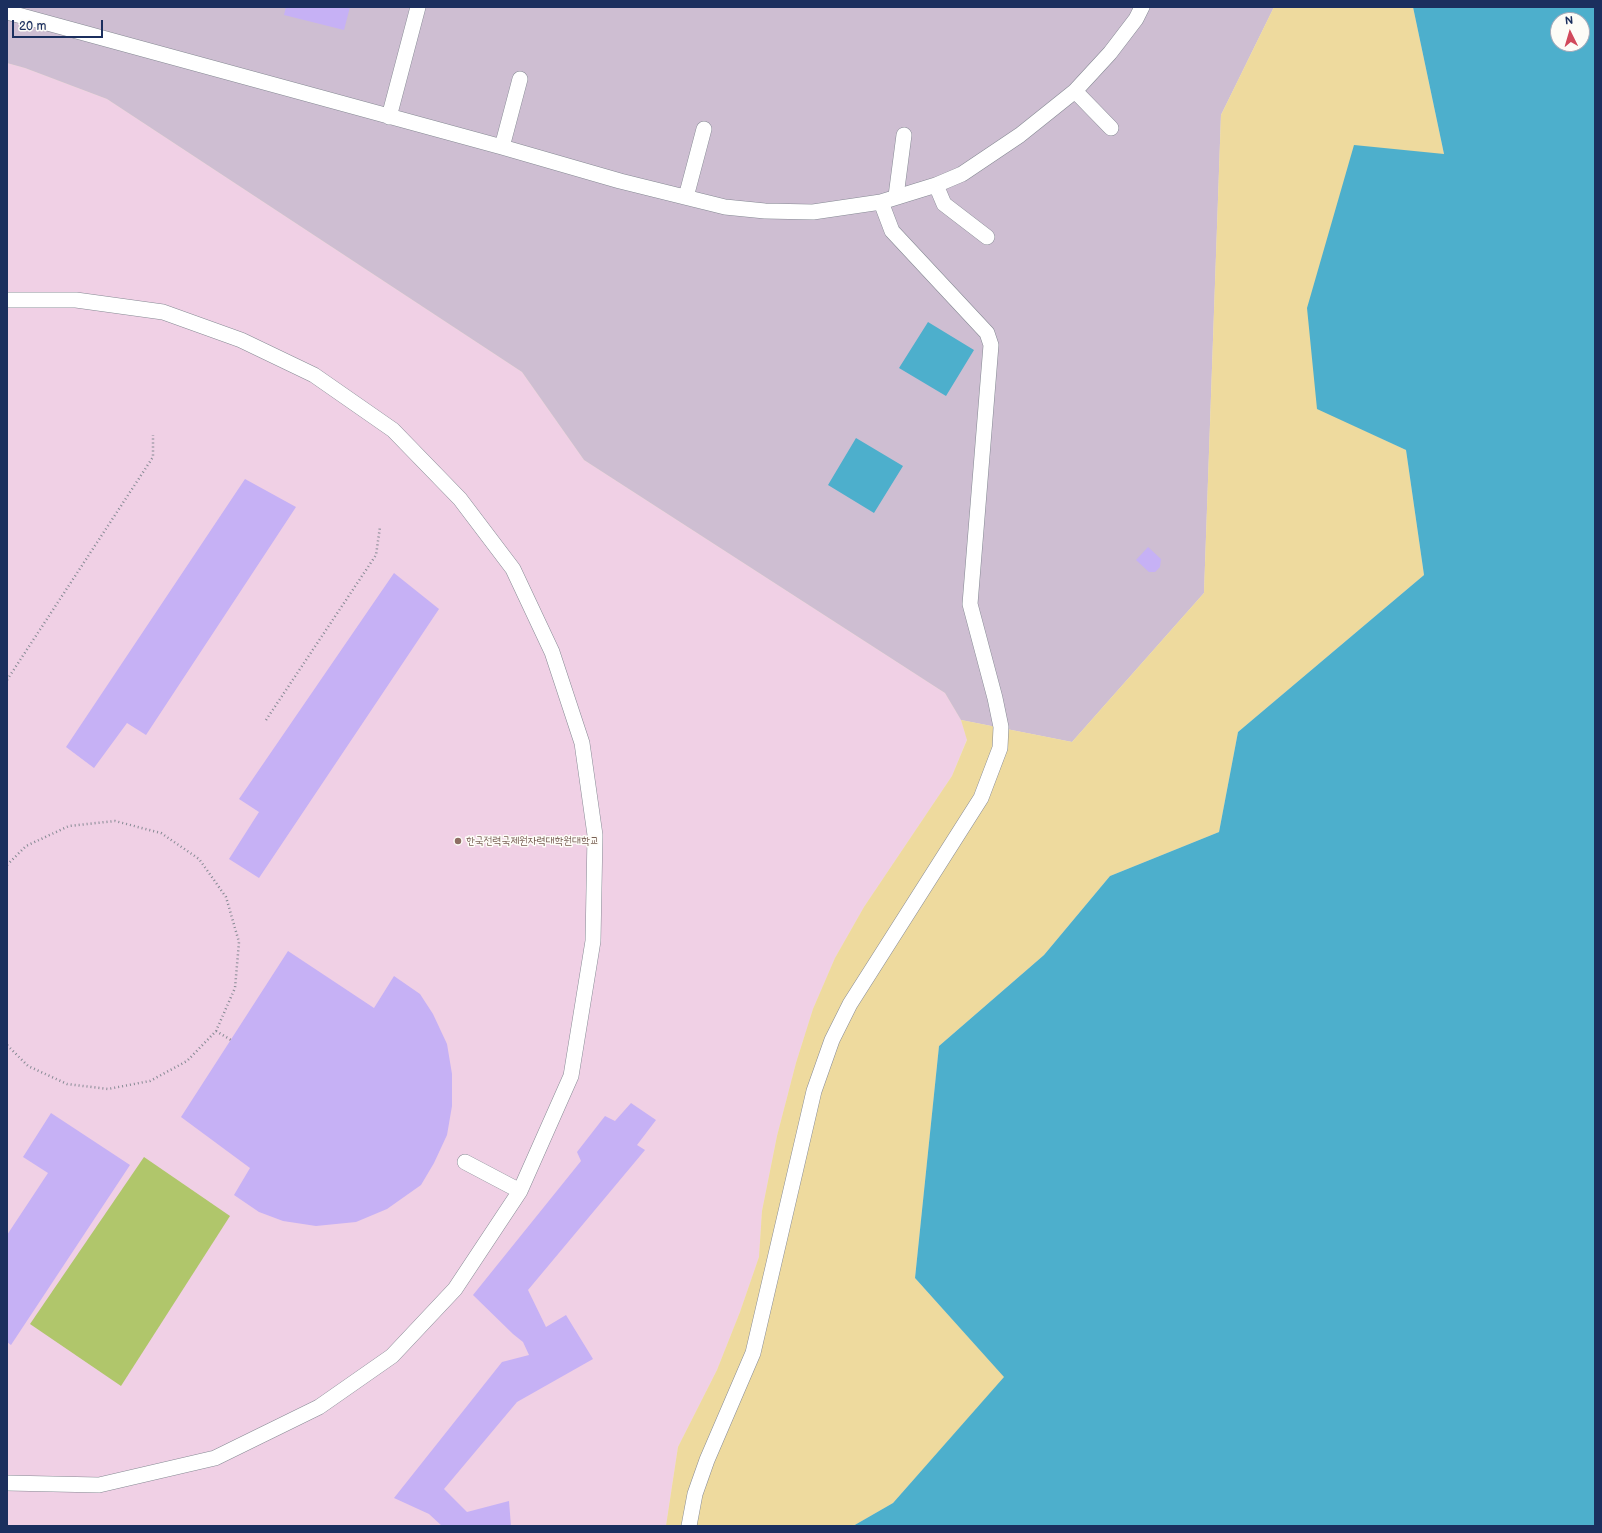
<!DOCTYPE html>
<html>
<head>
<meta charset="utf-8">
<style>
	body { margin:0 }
	#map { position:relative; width:1602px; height:1533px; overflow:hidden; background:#f0e6cb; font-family:"Balsamiq Sans",sans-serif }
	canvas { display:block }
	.frame { position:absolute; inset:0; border:8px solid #1b2f5e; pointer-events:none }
	.north { position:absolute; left:1550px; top:12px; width:40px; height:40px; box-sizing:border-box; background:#fdfcf7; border:1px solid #a3aaba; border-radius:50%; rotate:355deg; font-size:11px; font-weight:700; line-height:16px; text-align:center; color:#1b2f5e }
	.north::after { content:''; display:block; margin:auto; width:14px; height:18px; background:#d1495b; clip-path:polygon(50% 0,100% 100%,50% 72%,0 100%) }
	.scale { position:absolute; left:12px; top:20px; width:91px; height:18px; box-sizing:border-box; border:2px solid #1b2f5e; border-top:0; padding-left:5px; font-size:12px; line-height:14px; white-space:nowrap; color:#1b2f5e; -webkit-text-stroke:3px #fdfcf7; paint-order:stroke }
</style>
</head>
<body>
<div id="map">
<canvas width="1602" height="1533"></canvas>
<div class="frame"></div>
<div class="north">N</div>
<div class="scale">20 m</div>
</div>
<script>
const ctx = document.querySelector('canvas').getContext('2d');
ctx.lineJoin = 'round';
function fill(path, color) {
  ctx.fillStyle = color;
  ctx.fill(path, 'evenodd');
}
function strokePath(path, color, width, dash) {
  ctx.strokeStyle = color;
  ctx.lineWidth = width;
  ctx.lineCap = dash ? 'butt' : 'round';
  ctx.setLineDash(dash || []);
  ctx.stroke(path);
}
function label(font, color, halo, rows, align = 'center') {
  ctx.font = font + ' "Balsamiq Sans","Poor Story",sans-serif';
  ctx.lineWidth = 3;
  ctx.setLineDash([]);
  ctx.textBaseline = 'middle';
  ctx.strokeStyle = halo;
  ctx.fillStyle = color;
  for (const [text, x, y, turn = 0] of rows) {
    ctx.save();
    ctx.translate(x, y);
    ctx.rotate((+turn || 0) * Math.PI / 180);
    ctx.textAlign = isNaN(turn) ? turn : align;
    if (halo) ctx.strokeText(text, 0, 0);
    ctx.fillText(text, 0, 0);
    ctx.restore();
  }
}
const built = new Path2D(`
	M7 63 25 68 107 99 522 372 584 460 945 693 961 720 967 739 952 776 864 907 835 958 813 1009 796 1063 777 1136 762 1211 759 1257 740 1312 717 1370 678 1447 666 1526H7Z`);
const industrial = new Path2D(`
	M7 7H1274L1221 115 1204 593 1072 742 961 720 945 693 584 460 522 372 107 99 25 68 7 63Z`);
const green = new Path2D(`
	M144 1157 230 1216 121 1386 30 1324Z`);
const sand = new Path2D(`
	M1274 7H1413L1444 154 1317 408 1406 450 1424 575 1238 732 1219 832 1110 876 1044 955 939 1046 915 1278 1005 1377 893 1503 853 1526H666L678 1447 717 1370 740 1312 759 1257 762 1211 777 1136 796 1063 813 1009 835 958 864 907 952 776 967 740 961 720 1072 742 1204 593 1221 115Z`);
const water = new Path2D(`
	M1413 7H1595V1526H853L893 1503 1004 1377 915 1278 939 1046 1044 955 1110 876 1219 832 1238 732 1424 575 1406 450 1317 409 1307 308 1354 145 1444 154ZM1558 20H1582V44H1558Z
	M928 322 974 350 946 396 899 368Z
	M856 438 903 466 874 513 828 485Z`);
const building = new Path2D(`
	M286 7H350L344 30 284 15Z
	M245 479 296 507 146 735 127 723 94 768 66 747Z
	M1148 547 1161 559 1160 567 1155 572H1149L1136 560Z
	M394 573 439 609 259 878 229 859 259 812 239 799Z
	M288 951 374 1008 394 976 420 994 433 1014 447 1044 452 1074V1106L447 1135 434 1163 421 1185 387 1209 356 1222 316 1226 283 1221 259 1212 234 1195 250 1168 181 1117Z
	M631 1103 656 1120 637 1145 645 1150 528 1290 546 1327 566 1315 593 1359 517 1402 444 1489 467 1512 509 1501 511 1526H442L429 1514 394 1498 502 1362 529 1355 523 1342 513 1334 473 1295 581 1161 577 1152 605 1116 615 1121Z
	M51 1113 130 1165 11 1345 7 1342V1235L48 1173 23 1157Z`);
const path = new Path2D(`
	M7 680 153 457V435
	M266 720 376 555 380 527
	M7 865 26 846 69 826 115 821 161 833 199 859 226 897 239 942 235 988 216 1031 187 1061 150 1081 108 1089 67 1084 28 1066 7 1045
	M216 1031 231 1040`);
const lane = new Path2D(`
	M7 12 502 147 620 181 725 207 765 211 813 212 881 202 936 185 962 174 1020 135 1075 91 1110 53 1136 19 1142 7
	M1075 91 1111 128
	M389 117 418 7
	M502 147 520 79
	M936 185 944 204 987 237
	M896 196 904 135
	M686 197 704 129
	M7 300H76L163 312 241 340 314 375 393 430 460 499 513 569 552 652 582 743 595 835 593 941 571 1076 520 1191 455 1289 392 1356 319 1407 215 1458 99 1485 7 1483
	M465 1162 520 1191
	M689 1526 695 1494 707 1460 753 1353 814 1091 832 1040 850 1004 981 798 1000 748 1001 727 995 698 970 604 991 345 987 333 892 231 881 202`);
const markers = [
	[458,841,4,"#8d6e63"]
];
const educationNames = [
	["한국전력국제원자력대학원대학교",466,841]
];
fill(built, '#f0d0e5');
fill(industrial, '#cebed2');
fill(green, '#b0c66b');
fill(sand, '#eeda9e');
fill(water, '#4dafcc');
fill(building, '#c6b1f5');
strokePath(lane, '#868a94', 16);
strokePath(path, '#868a94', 2.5, [1, 3]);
strokePath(lane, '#fff', 15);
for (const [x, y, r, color] of markers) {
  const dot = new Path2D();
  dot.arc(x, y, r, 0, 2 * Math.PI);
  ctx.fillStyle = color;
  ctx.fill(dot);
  strokePath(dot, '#fdfcf7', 1.5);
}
label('11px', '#785e54', '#fdfcf7', educationNames, 'left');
</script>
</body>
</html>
